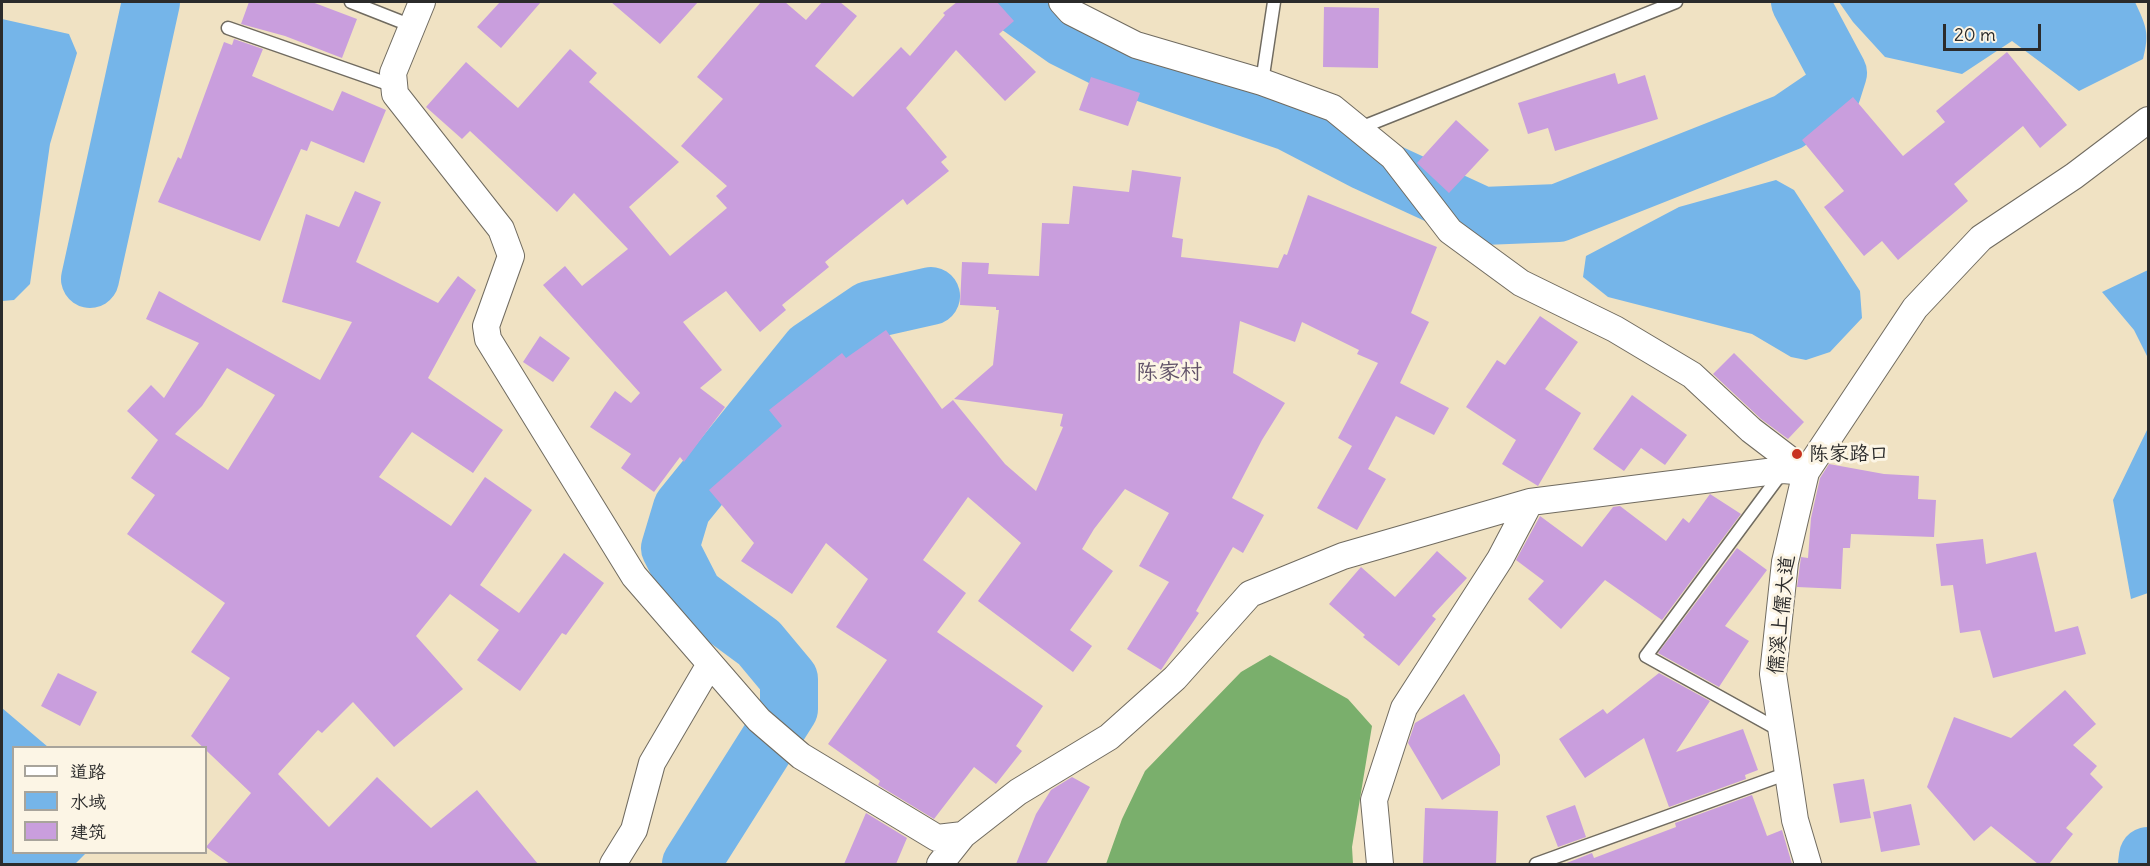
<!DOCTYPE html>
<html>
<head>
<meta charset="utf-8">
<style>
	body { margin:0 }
	#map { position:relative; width:2150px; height:866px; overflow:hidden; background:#f0e2c3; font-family:Delius,"LXGW WenKai TC",sans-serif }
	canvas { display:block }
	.frame { position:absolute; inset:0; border:3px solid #2b2b2b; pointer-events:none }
	.legend { position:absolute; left:12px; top:746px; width:195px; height:108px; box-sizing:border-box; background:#fcf5e5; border:2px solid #a8a49b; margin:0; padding:8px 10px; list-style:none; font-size:18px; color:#2b2b2b }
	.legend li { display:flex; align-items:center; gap:12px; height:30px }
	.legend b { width:30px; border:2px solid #a8a49b }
	.scale { position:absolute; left:1943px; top:24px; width:98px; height:27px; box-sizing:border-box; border:3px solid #2b2b2b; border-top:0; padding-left:8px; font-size:18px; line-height:21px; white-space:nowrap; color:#2b2b2b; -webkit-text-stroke:4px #fcf5e5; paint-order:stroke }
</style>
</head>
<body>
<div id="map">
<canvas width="2150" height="866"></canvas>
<div class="frame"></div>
<ul class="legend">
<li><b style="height:8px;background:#fff"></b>道路</li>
<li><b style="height:16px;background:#75b5e9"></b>水域</li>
<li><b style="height:16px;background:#c99edd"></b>建筑</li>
</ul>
<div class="scale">20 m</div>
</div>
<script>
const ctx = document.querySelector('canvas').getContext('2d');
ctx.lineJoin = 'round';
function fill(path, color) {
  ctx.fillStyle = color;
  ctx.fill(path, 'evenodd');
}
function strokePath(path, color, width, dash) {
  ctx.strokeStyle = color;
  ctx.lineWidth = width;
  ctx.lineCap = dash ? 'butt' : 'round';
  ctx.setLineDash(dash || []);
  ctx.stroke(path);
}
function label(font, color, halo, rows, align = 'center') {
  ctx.font = font + ' Delius,"LXGW WenKai TC",sans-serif';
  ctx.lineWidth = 6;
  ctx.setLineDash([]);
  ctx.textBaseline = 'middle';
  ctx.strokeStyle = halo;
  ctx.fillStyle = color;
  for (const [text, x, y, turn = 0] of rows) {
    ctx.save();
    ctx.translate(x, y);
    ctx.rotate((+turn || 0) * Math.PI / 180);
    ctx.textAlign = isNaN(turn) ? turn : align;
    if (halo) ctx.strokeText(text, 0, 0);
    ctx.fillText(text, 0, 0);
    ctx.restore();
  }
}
const forest = new Path2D(`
	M1270 655 1348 699 1372 726 1352 847 1353 864H1106L1122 819 1145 771 1241 672Z`);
const water = new Path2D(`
	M1839 2H2135C2146 26 2150 32 2143 59L2079 91 2012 41 1962 74 1885 57 1853 22Z
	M2 19 69 34 77 53 50 144 30 284 14 300 2 301Z
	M1776 180 1794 190 1860 291 1862 318 1830 352 1806 360 1791 357 1752 334 1608 297 1583 277 1586 256 1679 207Z
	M2148 270V358L2134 330 2102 292Z
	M2148 421V593L2131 599 2113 500 2147 430Z
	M2 708 48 747 14 748V852L86 853 75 864H2Z`);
const river = new Path2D(`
	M1013 2 1064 38 1110 61 1289 122 1366 162 1483 216 1558 213 1788 122 1832 92 1838 73 1800 2
	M90 279 151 2
	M691 864 789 709V679L759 643 694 595 670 548 682 508 810 350 869 310 931 296
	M2147 864 2148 856`);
const building = new Path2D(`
	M249 2H312L357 19 342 58 285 36 241 24Z
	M500 2H541L501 48 477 27Z
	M611 2H698L660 44Z
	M761 2H785L806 20 822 2H840L857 16 815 66 853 97 901 47 910 56 945 15 943 13 957 2H997L1014 21 999 34 1036 72 1005 101 956 50 906 108 947 157 941 162 949 171 907 205 903 199 825 262 829 267 782 305 786 310 760 332 726 291 683 322 722 370 700 388 725 407 684 462 680 457 654 492 621 468 631 454 590 427 615 391 631 403 640 393 543 285 565 266 582 286 628 249 574 193 557 212 470 131 462 139 426 107 466 62 518 108 570 49 597 73 589 82 679 162 629 207 670 256 727 208 716 196 727 186 681 146 723 99 697 77Z
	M1324 7 1379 8 1378 68 1323 67Z
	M234 39 263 49 252 76 333 111 342 91 386 110 364 163 311 141 307 151 301 149 260 241 158 202 178 157 181 159 224 42 232 45Z
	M2007 52 2067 125 2040 148 2023 126 1954 184 1968 201 1898 260 1882 241 1864 256 1824 207 1844 191 1802 140 1853 97 1903 156 1945 122 1936 111Z
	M1615 73 1618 84 1645 75 1658 119 1555 151 1548 128 1528 134 1518 103Z
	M1091 77 1140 93 1128 126 1079 110Z
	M1456 120 1489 150 1449 193 1417 163Z
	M1132 170 1181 177 1172 237 1183 239 1181 257 1278 268 1284 254 1287 255 1308 195 1437 247 1411 313 1429 322 1400 383 1449 408 1434 435 1396 416 1368 469 1386 479 1357 530 1317 508 1352 446 1338 438 1378 363 1357 354 1359 350 1302 322 1295 342 1240 321 1233 373 1285 403 1262 440 1232 498 1264 515 1243 553 1233 547 1196 611 1199 613 1161 670 1127 649 1169 582 1139 566 1169 513 1125 489 1094 529 1082 549 1113 571 1070 630 1092 646 1073 672 978 601 1021 543 968 497 923 560 966 593 937 632 1043 706 1016 746 1022 751 996 784 974 767 934 819 878 785 880 781 828 744 887 660 836 627 868 579 826 543 792 594 741 561 754 543 709 490 782 426 769 410 842 353 846 358 886 330 942 409 953 400 1005 464 1036 491 1063 427 1060 426 1063 414 954 399 993 365 999 310H996V307L960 305 962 262 989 263 988 274 1039 276 1042 223 1069 224 1073 186 1129 192Z
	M355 191 381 202 356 262 438 303 458 276 476 290 428 378 503 430 473 473 412 432 379 477 451 526 485 477 532 510 480 585 519 613 564 553 604 583 566 635 562 633 520 691 477 660 499 630 450 594 416 636 463 689 394 747 353 702 322 733 318 730 278 774 329 827 377 777 431 828 477 790 538 864H230L206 847 251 793 191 736 230 678 191 652 225 603 127 534 155 495 131 478 158 440 127 411 151 385 164 398 199 343 146 319 159 291 320 380 352 322 282 302 306 214 339 227ZM227 368 275 395 228 470 175 434 202 406Z
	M1540 316 1578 342 1545 389 1581 413 1538 486 1502 464 1516 440 1466 407 1497 360 1505 365Z
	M540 336 570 358 553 382 523 362Z
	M1734 353 1804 422 1788 439 1761 419 1713 374Z
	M1632 395 1687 435 1665 465 1641 448 1624 471 1593 449Z
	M1829 464 1884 474 1919 476 1918 499 1936 500 1934 537 1851 534 1850 548H1843L1841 589 1797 587 1801 557 1808 558 1811 518 1820 478Z
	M1710 494 1741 514 1662 620 1605 580 1561 629 1528 599 1544 581 1516 560 1540 516 1582 547 1613 507 1620 506 1666 541 1683 518 1689 523Z
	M1983 539 1986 564 2036 552 2055 632 2078 626 2086 654 1993 678 1980 630 1960 633 1953 585 1941 586 1936 544Z
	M1737 548 1767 570 1725 626 1749 641 1719 687 1658 653Z
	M1437 551 1467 578 1432 616 1436 619 1399 666 1363 637 1365 635 1329 604 1361 567 1395 597Z
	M58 673 97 692 80 726 41 706Z
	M1659 673 1710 701 1676 752 1743 729 1758 770 1745 775 1746 779 1669 807 1644 738 1585 778 1559 739 1603 709 1607 714Z
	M2065 690 2096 724 2073 745 2097 766 2090 774 2103 787 2066 828 2073 834 2049 864H2038L1991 826 1974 841 1927 787 1954 717 2011 738Z
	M1464 694 1500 755V765L1442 800 1408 743 1415 723Z
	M1072 777 1090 787 1046 864H1016L1036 814 1051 790Z
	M1864 779 1871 818 1840 823 1833 784Z
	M1752 795 1767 836 1782 830 1792 864H1564L1592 853 1594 858 1676 827 1675 823Z
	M1911 804 1920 845 1881 852 1873 812Z
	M1575 805 1586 837 1558 847 1546 816Z
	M1425 808 1498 811 1496 864H1423Z
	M866 813 907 838 896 864H844Z`);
const service = new Path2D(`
	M351 2 412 26
	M228 28 394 86
	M1262 82 1274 2
	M1360 128 1676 2
	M1781 731 1646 656 1783 471
	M1536 864 1788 773`);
const minor = new Path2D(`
	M422 2 393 73 395 94 501 229 511 256 486 326 488 339 634 576 759 720 801 756 937 838 963 835
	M1062 2 1071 12 1136 45 1262 82 1333 108 1393 157 1450 231 1521 283 1615 329 1692 375 1751 430 1806 472
	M613 864 634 830 652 763 710 664
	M940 864 963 835 1018 792 1109 737 1175 678 1250 594 1343 556 1530 502 1783 470 1806 472
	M1380 864 1374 800 1404 708 1500 559 1530 502
	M1808 864 1795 820 1773 674 1785 562 1806 472 1915 308 1981 238 2074 176 2148 120`);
const markers = [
	[1797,454,6,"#c8321e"]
];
const poiNames = [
	["陈家路口",1809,454]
];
const streetNames = [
	["儒溪上儒大道",1782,615,-84]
];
const quarterNames = [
	["陈家村",1169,373]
];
fill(forest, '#7aaf6c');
fill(water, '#75b5e9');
strokePath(river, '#75b5e9', 58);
fill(building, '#c99edd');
strokePath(service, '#706b60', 15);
strokePath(minor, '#706b60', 28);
strokePath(service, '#fff', 12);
strokePath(minor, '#fff', 26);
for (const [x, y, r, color] of markers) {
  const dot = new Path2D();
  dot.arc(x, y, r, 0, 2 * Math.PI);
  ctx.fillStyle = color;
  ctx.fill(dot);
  strokePath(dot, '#fcf5e5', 2);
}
label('20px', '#2b2b2b', '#fcf5e5', poiNames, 'left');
label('20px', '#2b2b2b', '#fcf5e5', streetNames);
label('22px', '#625369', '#fcf5e5', quarterNames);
</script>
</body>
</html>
